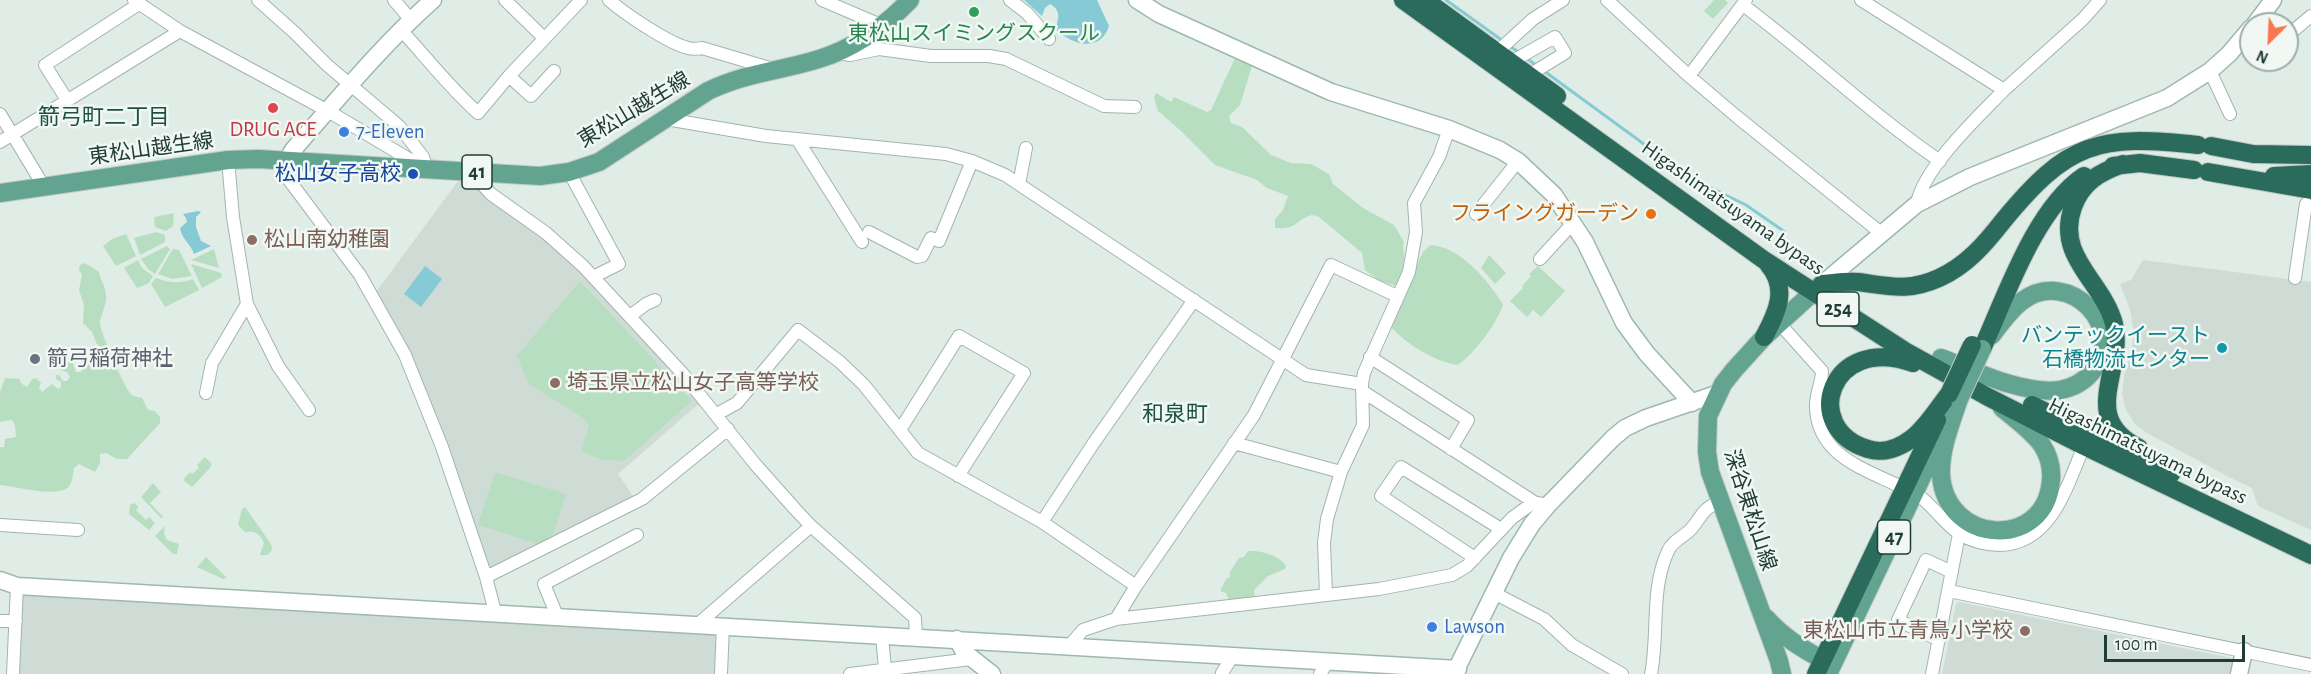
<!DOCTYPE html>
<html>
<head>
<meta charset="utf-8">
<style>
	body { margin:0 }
	#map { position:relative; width:2311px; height:674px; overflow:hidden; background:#e0ece6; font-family:"Alegreya Sans",sans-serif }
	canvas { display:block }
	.north { position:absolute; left:2239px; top:12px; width:60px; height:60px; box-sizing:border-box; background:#f1f8f4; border:2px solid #9dada8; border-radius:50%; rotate:204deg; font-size:16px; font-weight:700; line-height:24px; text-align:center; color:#203d35 }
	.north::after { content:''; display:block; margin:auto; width:21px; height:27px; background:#f97652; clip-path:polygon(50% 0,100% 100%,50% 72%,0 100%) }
	.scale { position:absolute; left:2104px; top:635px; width:141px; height:27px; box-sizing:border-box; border:3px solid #203d35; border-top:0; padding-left:8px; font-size:18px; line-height:21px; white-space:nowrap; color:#203d35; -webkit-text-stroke:4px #f1f8f4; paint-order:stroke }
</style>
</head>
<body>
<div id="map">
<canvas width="2311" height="674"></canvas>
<div class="north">N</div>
<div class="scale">100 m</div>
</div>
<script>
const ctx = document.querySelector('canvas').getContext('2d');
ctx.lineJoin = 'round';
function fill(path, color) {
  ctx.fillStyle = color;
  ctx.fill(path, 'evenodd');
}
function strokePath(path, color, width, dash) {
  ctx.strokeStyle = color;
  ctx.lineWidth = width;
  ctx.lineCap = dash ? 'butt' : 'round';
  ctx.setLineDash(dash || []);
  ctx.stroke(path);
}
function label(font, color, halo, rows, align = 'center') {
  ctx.font = font + ' "Alegreya Sans","Noto Sans JP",sans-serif';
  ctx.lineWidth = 5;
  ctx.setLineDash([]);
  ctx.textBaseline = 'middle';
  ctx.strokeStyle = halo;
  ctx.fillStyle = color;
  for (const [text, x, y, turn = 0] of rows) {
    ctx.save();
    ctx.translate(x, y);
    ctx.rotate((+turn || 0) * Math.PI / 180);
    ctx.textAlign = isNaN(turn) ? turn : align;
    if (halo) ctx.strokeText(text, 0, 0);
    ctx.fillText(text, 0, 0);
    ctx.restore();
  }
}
const built = new Path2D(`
	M461 177 467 178 550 240 702 401 618 474 635 499 488 572 428 394 411 354 376 292Z
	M2143 260 2311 282V530L2258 506 2252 488 2227 476 2147 433 2135 424 2126 410 2122 394 2124 375 2131 353 2134 333 2130 309 2120 284 2131 280Z
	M21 593 713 632 718 637 717 674H17Z
	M1959 602 2231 658 2233 662 2230 674H1942L1956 604Z`);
const green = new Path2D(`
	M1714 0H1725L1728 3 1713 19 1704 11Z
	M1235 58 1252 66 1240 105 1229 116 1231 123 1242 127 1271 155 1291 163 1311 164 1329 174 1333 184 1363 208 1394 225 1404 242C1402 248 1404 250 1404 257 1404 267 1401 277 1397 286L1380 281 1365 270 1362 253 1319 217 1312 215C1294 220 1299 230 1275 228V219L1283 210 1288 196 1267 188 1257 180 1215 165 1181 131 1158 111 1154 98 1156 93 1171 102 1174 97 1207 112 1211 110Z
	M174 213 173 226 166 231 155 227 154 217Z
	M156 232 165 235V242L140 255 134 238Z
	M126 234 136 256 116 266 103 246 112 239Z
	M1430 245C1460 246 1488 281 1503 304 1499 321 1473 355 1458 365 1435 362 1406 344 1391 327L1404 294 1410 286 1412 275 1423 252Z
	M167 246 170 249 155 274 148 269 141 259Z
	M173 249 179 250 192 276 172 279 158 274Z
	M214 249 219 268 191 260Z
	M1489 255 1506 273 1495 284 1481 268Z
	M138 260 142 268 153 276 149 283 137 288 124 268Z
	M85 263 99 272C100 280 104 283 105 290 109 301 102 311 100 322 99 329 125 390 132 395 135 397 139 397 142 398L148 410 155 411 160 417V423L127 459H117L106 453 100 454V463L95 472 79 464 74 468C73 473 73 481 69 486 60 499 14 486 0 485V447H4L5 439 16 437 15 425 12 420 0 422V392L5 378 19 379 22 384 27 387 32 379 36 378 41 383 39 388 42 392 52 384 58 389 61 387V382L56 379V375H59L63 381H67L70 377 67 372 60 370 59 355 63 351 69 353 76 372H81L84 366 94 355 99 356 103 354V349L97 344 92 332 83 323 84 305 79 290 82 275 79 270 80 265Z
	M191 264 221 273 222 277 202 288Z
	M1538 266 1565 291 1541 317 1533 310 1527 317 1510 301 1523 288 1522 286 1531 276 1529 274Z
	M156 278C169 283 180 284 193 279L199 290 165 307 151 284Z
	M580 281 692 401 624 461 604 460 581 452 589 425 583 418 528 383 517 356Z
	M205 457 212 464 210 468 192 487 183 480 190 472 192 474 199 468 197 465Z
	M495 472 566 494 552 538 538 544 478 525Z
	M153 483 161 492 150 503 163 517 161 518 141 497Z
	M134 503 139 507 136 510 146 520 149 517 155 523 149 530 129 514 130 505Z
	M245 507 271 544 272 550 267 555H260L264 543C260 534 255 530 245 532L238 525 242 509Z
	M165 526 164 534 167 540 179 544 177 554H173L155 536Z
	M1248 551C1260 550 1280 555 1286 566L1285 569 1268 576 1254 590 1255 597 1229 600 1226 593 1220 591 1226 579 1230 577V572L1239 558 1244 557Z
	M206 557 227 578 223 579 197 567Z`);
const water = new Path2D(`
	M1024 0H1097L1109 26C1100 53 1073 45 1056 30 1058 18 1062 11 1050 4L1045 8 1042 16Z
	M198 211 201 212 196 217V227L201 241 211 246 194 254C191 244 182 240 180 228L187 222 186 218 183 214Z
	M425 266 442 279 421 307 404 294Z`);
const stream = new Path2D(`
	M1446 0 1503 41
	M1508 45 1520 53
	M1525 57 1537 66
	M1544 71 1689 177 1746 205 1785 232`);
const street = new Path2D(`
	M134 0 180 31 328 111 424 168
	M258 0 295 33 327 65 399 126 423 157 427 170
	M394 0 411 20
	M505 0 544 38
	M609 0C625 14 668 43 688 48 692 49 697 49 702 48L773 69
	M822 0 883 26
	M1010 0 1027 13 1049 39
	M1607 0 1689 76 1736 116 1881 233
	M1861 0 2004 90 2083 19 2100 0
	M1743 5C1810 55 1871 114 1940 161
	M401 30C427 58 449 87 478 113L509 76 581 0
	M2287 36 2311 16
	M1497 52 1533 19 1563 0
	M839 53 850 55 879 49 931 56H989L1006 59 1104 106 1135 107
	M1511 62 1555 37 1565 53 1529 75
	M2210 71 2230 114
	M509 76 531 96 554 71
	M1689 76 1746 0
	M67 100 45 65 139 4
	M0 114 40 180 42 187
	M666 119 766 136 946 154 972 161 1005 175 1306 375 1362 384
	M797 139 862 242
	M0 142 180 31
	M287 160 284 168 286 176 360 275 405 355 442 447 486 577 495 612
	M477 172 481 183 491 194 546 233 583 266 683 374 755 464 795 509 811 526 915 618 916 637
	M569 172 619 264 593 277
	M1019 184 1026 148
	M1917 204C1923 168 1979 116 2004 90
	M1476 214 1518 161
	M869 232 917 257 922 256 931 238 939 241 972 161
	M1540 259 1573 223
	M2295 278 2306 204
	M247 304 278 366 309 410
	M630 316 646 304 655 300
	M1779 323 1822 371C1822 383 1815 395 1816 408 1818 455 1862 468 1899 486
	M1370 357 1468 420 1451 449
	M1362 391 1534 502
	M206 393 212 363 247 304 233 217 228 160
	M717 414 737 403 798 330 840 362 864 385 918 453 1042 522 1136 586
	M900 430 959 336 1024 373 958 476
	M1234 443 1341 472
	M1923 499C1936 510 1946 525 1960 534 1971 541 1987 545 2000 545 2052 544 2067 485 2084 446
	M1042 522 1093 444 1194 300
	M0 525 78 530
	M1475 558 1381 496 1401 467 1501 529
	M486 577 642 499 728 429
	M1949 591 2311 665
	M1494 593 1544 619 1572 645 1622 674
	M1326 594 1324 543 1327 519 1341 472 1363 425 1362 384 1364 373 1409 272 1416 232 1414 203 1439 157 1449 129
	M557 616 544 584 637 535
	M1116 619 1136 586 1254 415 1331 265 1397 296
	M0 621H16
	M698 624 811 526
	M882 636 885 669
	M1939 640 1898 620 1926 560 1952 572
	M1070 645 1083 630 1116 619 1379 589 1452 575 1467 566 1512 518 1534 502 1548 505
	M13 674 17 586
	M721 674 723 625
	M850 674 971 659
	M1223 674 1222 673 1234 654
	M1320 674 1329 660
	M1651 674C1659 634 1650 590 1668 551 1672 541 1684 537 1691 529 1704 514 1700 511 1720 501
	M1932 674 1959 534`);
const secondary = new Path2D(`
	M1137 0 1159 14 1331 92 1449 129 1500 150 1518 161 1554 195 1585 242 1624 323 1647 354 1692 403
	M2255 24 2273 0
	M287 160 293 150C338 99 382 45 433 0
	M1822 284 1917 204 1970 177 2167 98 2210 71 2229 54 2251 28
	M0 580 17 586 1458 669
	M957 639 964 652 992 674
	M1454 674 1511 558 1532 524 1548 505 1613 438 1625 428 1646 418 1719 393
	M2239 674 2244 651`);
const primary = new Path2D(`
	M0 193 228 160 258 159 540 176 569 172 599 162 708 91C744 73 781 71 819 59 855 48 884 27 910 0
	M1941 358C1975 371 2023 395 2060 390 2072 388 2083 382 2091 373 2130 329 2069 266 2022 301 2010 310 2001 323 1992 335
	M1959 399C1951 423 1940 450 1941 475 1946 545 2046 551 2051 480 2052 468 2049 456 2042 445 2032 431 2015 419 2002 408
	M1766 618C1783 637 1801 648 1823 660
	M1782 674 1779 661 1710 472 1707 452 1708 416 1723 384 1734 370 1764 337 1822 284
	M1828 674 1939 441`);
const highway = new Path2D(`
	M1403 0 1764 260 1905 351 1988 397 2084 446 2311 555
	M1425 0 1557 96
	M2211 146 2253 154 2311 155
	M2123 164C2100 172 2082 182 2073 207 2055 257 2103 281 2114 324 2125 371 2078 417 2139 448
	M2113 166 2140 163 2194 170
	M2208 172 2311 190
	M2274 176 2311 174
	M1822 284C1834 283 1846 281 1858 282 1889 286 1908 292 1939 278 1966 266 1985 244 2003 221 2068 142 2097 134 2198 145
	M1764 337C1777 313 1789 288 1768 264
	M1982 349C2006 296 2035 209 2084 176
	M1913 363C1829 333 1800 429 1868 449 1883 454 1899 448 1911 439 1926 428 1937 409 1949 394
	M2032 405 2171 474
	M1816 674 1937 420`);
const primaryBridge = new Path2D(`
	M1959 399 1982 349`);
const highwayBridge = new Path2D(`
	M1949 394 1972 345`);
const markers = [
	[974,12,6,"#2e9e5b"],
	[273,108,6,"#e0444e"],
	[344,132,6,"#3f7fe0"],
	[413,174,6,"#1a4fb4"],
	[1651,214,6,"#e8710a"],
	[252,240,6,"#8d6e63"],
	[2222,348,6,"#0f9aa8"],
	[35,359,6,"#6b7280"],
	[555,383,6,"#8d6e63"],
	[1432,627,6,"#3f7fe0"],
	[2025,631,6,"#8d6e63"]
];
const shields = [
	[477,172,30],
	[1838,309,42],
	[1894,537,33]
];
const shieldNames = [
	["41",477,172],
	["254",1838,309],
	["47",1894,537]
];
const leisureNames = [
	["東松山スイミングスクール",974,34]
];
const streetNames = [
	["東松山越生線",634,110,-31],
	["東松山越生線",151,149,-8],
	["Higashimatsuyama bypass",1733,208,35],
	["Higashimatsuyama bypass",2148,451,26],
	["深谷東松山線",1750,510,72]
];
const healthNames = [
	["DRUG ACE",273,130]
];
const shopNames = [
	["7-Eleven",356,132],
	["Lawson",1444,627]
];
const transitNames = [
	["松山女子高校",401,174]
];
const foodNames = [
	["フライングガーデン",1639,214]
];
const educationNames = [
	["松山南幼稚園",264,240],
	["埼玉県立松山女子高等学校",567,383],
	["東松山市立青鳥小学校",2013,631,"right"]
];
const cultureNames = [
	["バンテックイースト",2210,336],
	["石橋物流センター",2210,360]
];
const worshipNames = [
	["箭弓稲荷神社",47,359]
];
const neighbourhoodNames = [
	["箭弓町二丁目",104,117],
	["和泉町",1175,414]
];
fill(built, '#cedcd5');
fill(green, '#b8dec1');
fill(water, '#85cad4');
strokePath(stream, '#85cad4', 3);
strokePath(street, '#a3b4ad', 14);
strokePath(secondary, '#9eb8ae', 19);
strokePath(primary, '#c1c9c6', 20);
strokePath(highway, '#c1c9c6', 20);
strokePath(street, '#fff', 12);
strokePath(secondary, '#fff', 16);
strokePath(primary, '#63a491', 18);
strokePath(highway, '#2a6b5c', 18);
strokePath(primaryBridge, '#c1c9c6', 20, []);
strokePath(highwayBridge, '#c1c9c6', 20, []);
strokePath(primaryBridge, '#63a491', 18);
strokePath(highwayBridge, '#2a6b5c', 18);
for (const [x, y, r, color] of markers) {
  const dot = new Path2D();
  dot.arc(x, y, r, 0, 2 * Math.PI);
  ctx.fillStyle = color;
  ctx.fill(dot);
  strokePath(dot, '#f1f8f4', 2);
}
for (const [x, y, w] of shields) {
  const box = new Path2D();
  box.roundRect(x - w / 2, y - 17, w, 34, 4.5);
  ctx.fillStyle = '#f1f8f4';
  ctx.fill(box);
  strokePath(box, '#203d35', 1.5);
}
label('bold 20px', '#203d35', null, shieldNames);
label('21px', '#27864d', '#f1f8f4', leisureNames);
label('21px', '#203d35', '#f1f8f4', streetNames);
label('21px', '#be3a42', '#f1f8f4', healthNames);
label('21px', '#366cbe', '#f1f8f4', shopNames, 'left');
label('21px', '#164399', '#f1f8f4', transitNames, 'right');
label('21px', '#c56008', '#f1f8f4', foodNames, 'right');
label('21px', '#785e54', '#f1f8f4', educationNames, 'left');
label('21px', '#0d838f', '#f1f8f4', cultureNames, 'right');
label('21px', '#5b616d', '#f1f8f4', worshipNames, 'left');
label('22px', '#1b5042', '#f1f8f4', neighbourhoodNames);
</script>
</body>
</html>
